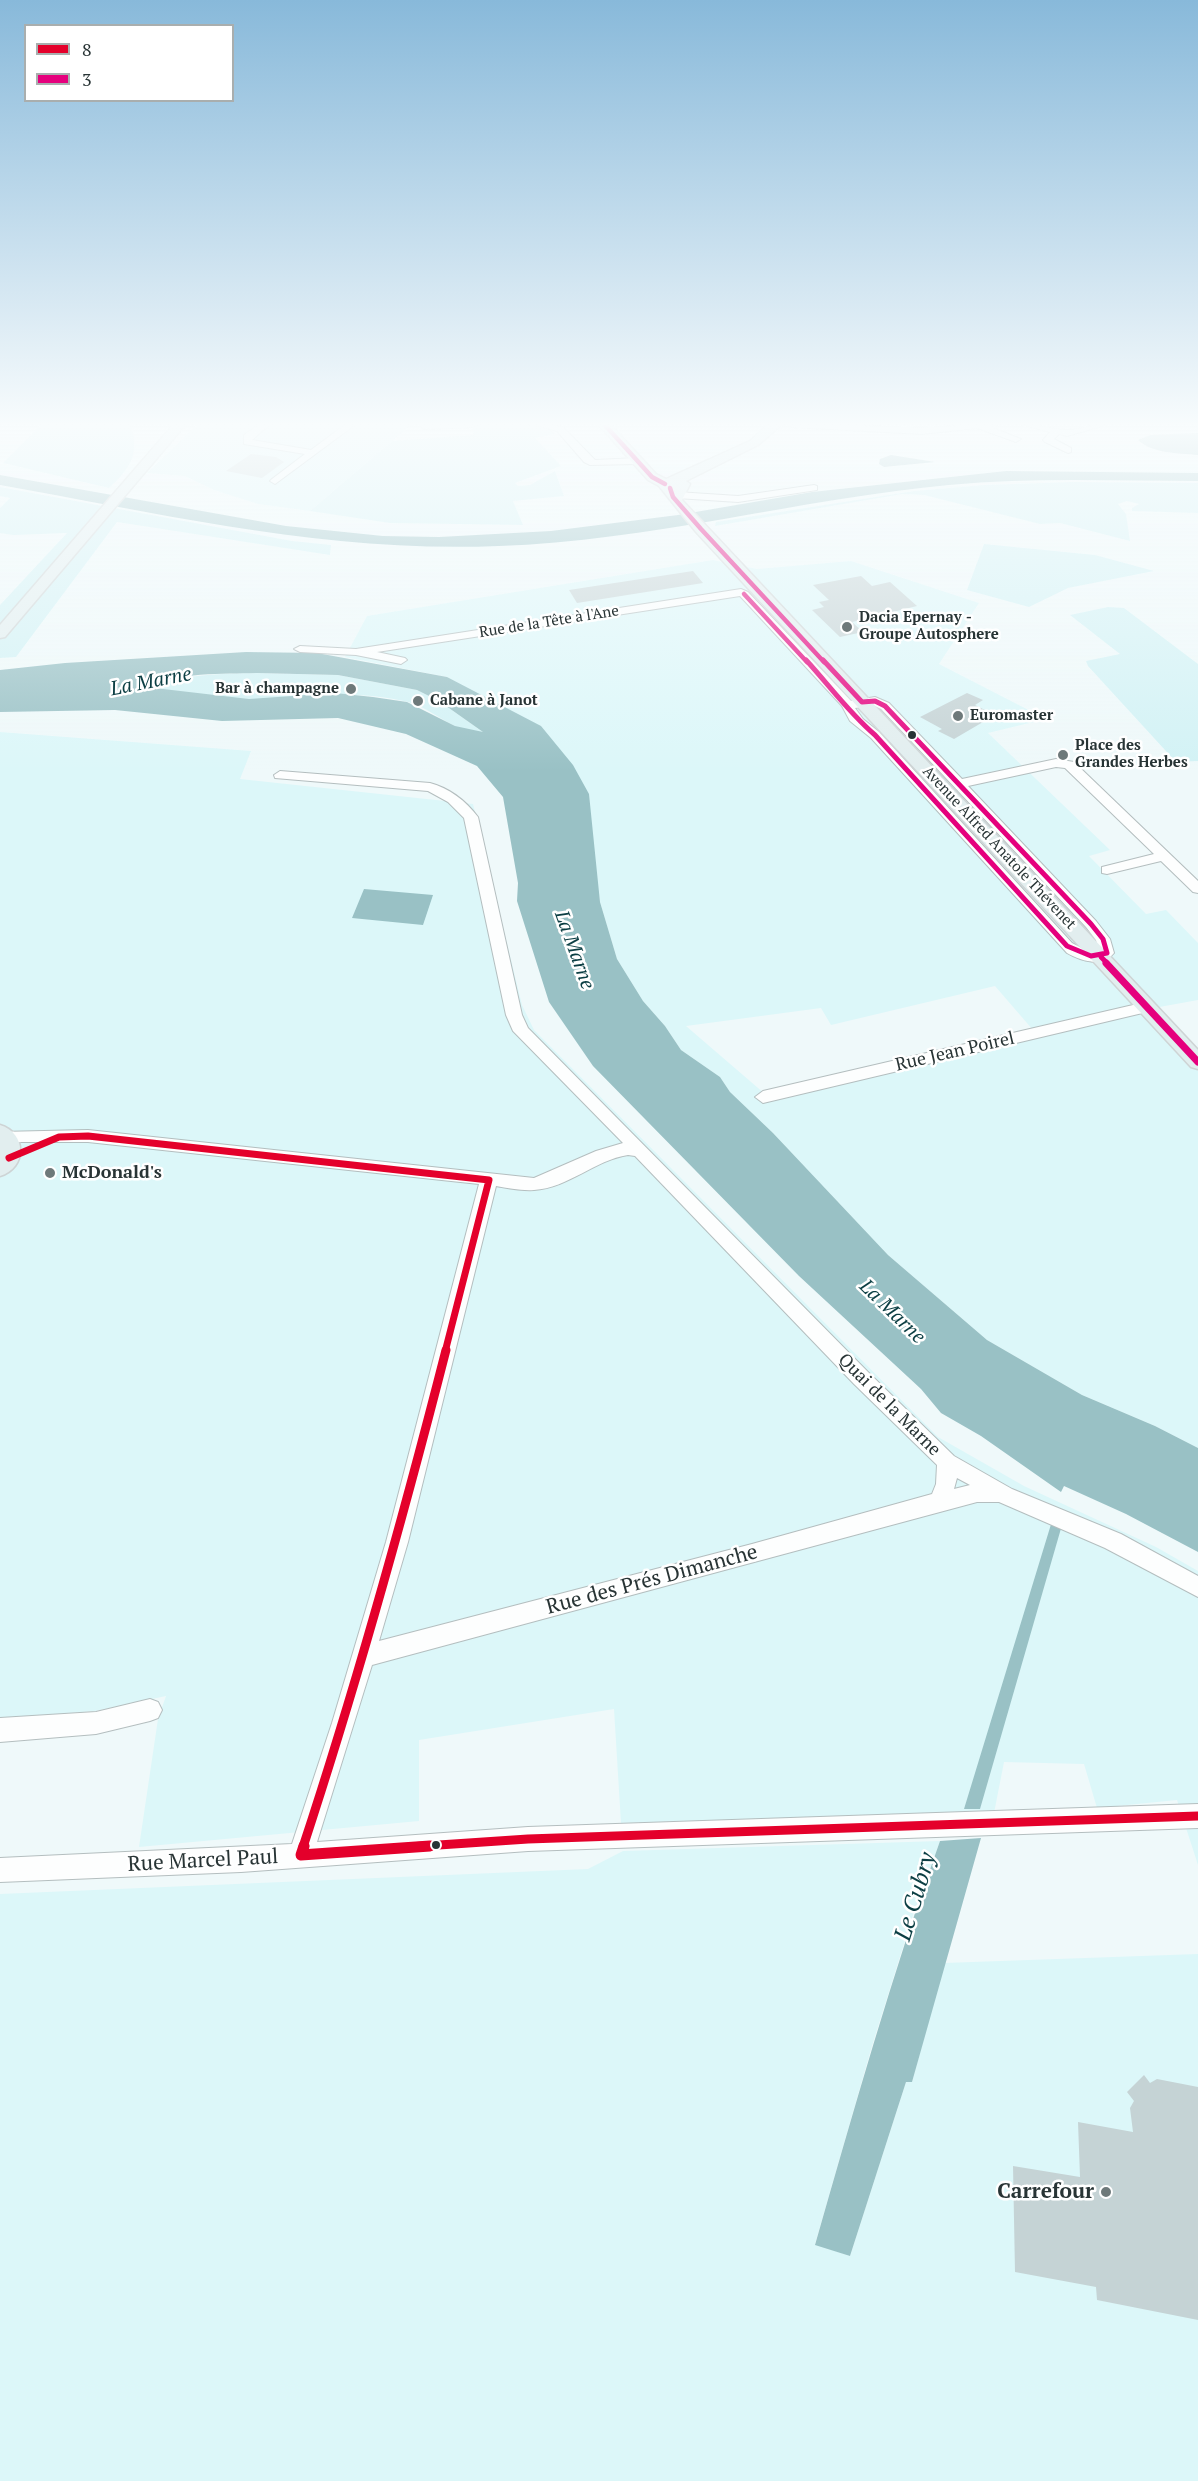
<!DOCTYPE html>
<html>
<head>
<meta charset="utf-8">
<style>
	body { margin:0 }
	#map { position:relative; width:1198px; height:2481px; overflow:hidden; background:#eff9fa; font-family:"PT Serif",serif }
	canvas { display:block }
	.legend { position:absolute; left:24px; top:24px; width:210px; height:78px; box-sizing:border-box; background:#fff; border:2px solid #a9aeae; margin:0; padding:8px 10px; list-style:none; font-size:18px; color:#283435 }
	.legend li { display:flex; align-items:center; gap:12px; height:30px }
	.legend b { width:30px; border:2px solid #a9aeae }
</style>
</head>
<body>
<div id="map">
<canvas width="1198" height="2481"></canvas>
<ul class="legend">
<li><b style="height:8px;background:#e4002b"></b>8</li>
<li><b style="height:8px;background:#e5007d"></b>3</li>
</ul>
</div>
<script>
const ctx = document.querySelector('canvas').getContext('2d');
ctx.lineJoin = 'round';
function fill(path, color) {
  ctx.fillStyle = color;
  ctx.fill(path, 'evenodd');
}
function strokePath(path, color, width, dash) {
  ctx.strokeStyle = color;
  ctx.lineWidth = width;
  ctx.lineCap = dash ? 'butt' : 'round';
  ctx.setLineDash(dash || []);
  ctx.stroke(path);
}
function label(font, color, halo, rows, align = 'center') {
  ctx.font = font + ' "PT Serif",serif';
  ctx.lineWidth = 5;
  ctx.setLineDash([]);
  ctx.textBaseline = 'middle';
  ctx.strokeStyle = halo;
  ctx.fillStyle = color;
  for (const [text, x, y, turn = 0] of rows) {
    ctx.save();
    ctx.translate(x, y);
    ctx.rotate((+turn || 0) * Math.PI / 180);
    ctx.textAlign = isNaN(turn) ? turn : align;
    if (halo) ctx.strokeText(text, 0, 0);
    ctx.fillText(text, 0, 0);
    ctx.restore();
  }
}
const built = new Path2D(`
	M198 424H412L310 511 258 504 214 490 185 476 147 473Z
	M713 560 757 569 851 561 979 603 939 664 1046 719 988 733 1110 850 1089 856 1146 914 1166 910 1198 943V1000L1033 1030 995 986 831 1025 821 1008 686 1026 772 1100 1143 1011 1198 1071V1448L1155 1426 1082 1395 987 1340 888 1255 773 1133 730 1092 720 1077 681 1050 665 1026 643 1001 617 959 600 902 595 871 447 677 345 657 367 616Z
	M0 732 251 751 240 779 473 804 522 1005 534 1030 938 1437 1024 1486 1156 1547 1198 1571V1865L1177 1800 1097 1808 1084 1764 1004 1762 994 1813 621 1823 614 1709 419 1740V1821L139 1847 158 1719 166 1696 95 1711 0 1719Z
	M940 1841 913 1915 872 2046 815 2244 850 2256 906 2082H912L944 1963 1198 1954V2481H0V1894L588 1869 623 1851Z`);
const green = new Path2D(`
	M42 424H130C141 453 130 469 109 488L3 463Z
	M496 424 544 426 555 434 535 438 561 466 515 483 518 486 530 485 555 471 564 496 513 501 523 525 390 523 310 511 392 441 474 435 472 426Z
	M1072 482 1198 483V513L1132 511V508L1139 504 1127 501 1118 504 1126 514 1130 541 1060 523 1040 524 924 495 902 494 715 526 716 522 914 491 984 485Z
	M0 487 292 541 331 545 330 555 117 522 16 657 0 658V605L67 533 13 535 0 533V508L10 498 0 496Z
	M984 544 1095 555 1154 571 1068 588 1029 607 967 590Z
	M1108 607 1124 608 1198 664V761L1176 762 1088 666 1086 661 1120 654 1070 615Z
	M257 673 338 675 417 690 439 701 483 732C454 734 434 709 408 702 353 688 304 699 249 699 215 699 179 692 145 688 181 674 219 674 257 673Z`);
const water = new Path2D(`
	M1198 433V455C1178 453 1153 454 1138 440L1150 435Z
	M891 455 935 462 884 467 879 464 880 459Z
	M1006 471 1198 473V481C1115 481 1032 477 949 485 798 499 650 541 499 546 325 553 169 515 0 485V475L286 526 383 536 439 537 551 531 678 515 812 492Z
	M246 652 317 653 447 677 541 726 573 765 589 794 600 902 617 959 643 1001 665 1026 681 1050 720 1077 730 1092 773 1133 888 1255 987 1340 1082 1395 1155 1426 1198 1448V1552L1126 1514 1064 1486 1061 1492 981 1436 941 1413 921 1389 799 1276 593 1066 549 1002 517 901 518 883 503 797 477 766 406 734 338 718 222 721 115 710 0 712V670L65 663ZM257 673 338 675 417 690 439 701 483 732 455 726 407 702 373 697 335 693 249 699 146 687C179 672 221 674 257 673Z
	M364 889 433 895 423 925 352 918Z
	M1052 1521 1062 1525 980 1809H964Z
	M981 1838 912 2082H906L850 2256 815 2245C854 2109 892 1974 940 1841Z`);
const building = new Path2D(`
	M251 454 276 457 284 462 262 478 226 471Z
	M693 571 703 583 577 603 569 590Z
	M861 576 872 586 890 582 917 606 852 622 863 632 840 637 812 610 824 607 819 602 829 600 813 585Z
	M967 693 983 700 975 705 995 715 954 739 938 731 942 729 920 717Z
	M1144 2075 1150 2083 1157 2079 1198 2087V2320L1097 2300 1096 2287 1015 2272 1013 2166 1080 2177 1078 2122 1133 2132 1130 2108 1134 2101 1127 2092Z`);
const minor = new Path2D(`
	M260 424H270L252 440 311 450 346 424H356L275 484 270 481 272 479 305 454 244 444V435Z
	M422 424H476L472 427 425 429 422 428Z
	M532 424 563 427 595 460 638 458 643 461 638 464 590 465 584 462 557 431Z
	M788 424 922 428 998 424 990 427 1021 439 1016 442 977 428 922 434 792 427Z
	M1020 424C1036 424 1051 430 1067 430 1081 430 1095 424 1109 424L1067 436 1059 434 1054 439 1071 448V452L1068 453 1045 442 1043 440 1050 432Z
	M814 485 817 486V490L738 502 677 498 672 495 677 492 738 496Z
	M741 589 748 592 851 701 875 697 889 703 962 779 1056 759 1074 762 1198 881V893L1193 892 1161 861 1107 874 1102 873V867L1154 854 1065 768 1056 767 968 786 1096 921 1110 939 1114 953C1102 968 1081 961 1067 953L871 738 850 721 842 706 740 596 377 652 405 658 407 660 401 664 356 655 300 652 294 649 300 646 356 649ZM873 705 881 709 1086 927 1096 940 1099 951 1089 952 1072 943 879 732 863 719 855 708Z
	M280 771 430 783C449 788 466 801 478 817L522 1015 528 1028 868 1372 954 1456 1012 1489 1121 1534 1198 1576V1597L1105 1548 999 1502H977L372 1665 317 1842 528 1827 1198 1804V1828L528 1851 241 1872 0 1882V1858L292 1844 332 1723 386 1542 479 1184 88 1142H6L0 1140V1132L88 1130 534 1178 596 1151 623 1143 513 1031 506 1015 464 818 448 802 428 791 275 778 274 775ZM628 1155 635 1156 854 1384 937 1465 936 1484 932 1494 752 1544 379 1641 408 1542 496 1186C508 1188 522 1191 534 1190 568 1188 595 1160 628 1155ZM957 1478 970 1485 954 1489Z
	M1146 1002 1151 1003 1154 1007 1151 1011 763 1103 755 1097 763 1091Z
	M150 1699 158 1702 162 1710 158 1718 150 1721 96 1734 0 1742V1718L96 1712Z`);
const major = new Path2D(`
	M174 424H186L5 637 0 638V625Z
	M598 424H610L656 474 666 479 750 441 769 424H782L758 445 686 481 690 484 682 500 1198 1050V1069L1191 1067 696 532 659 486 648 480Z
	M0 1125C27 1133 27 1168 0 1176Z`);
const bus1Far2 = new Path2D(`
	M9 1158 59 1137 88 1136 489 1180 445 1352`);
const bus1Far1 = new Path2D(`
	M303 1847C357 1683 403 1518 446 1350
	M409 1847 528 1839 1198 1816`);
const bus1 = new Path2D(`
	M304 1846 301 1855 430 1846`);
const bus2Far2 = new Path2D(`
	M604 424 652 477 665 484
	M670 488 673 497 701 529 824 662
	M744 594 807 662`);
const bus2Far1 = new Path2D(`
	M806 660C829 685 849 713 875 735L1067 946 1091 956 1107 953 1103 939 1091 924 885 706 875 701 862 702 823 660
	M1101 957 1108 964`);
const bus2 = new Path2D(`
	M1106 963 1198 1062`);
const markers = [
	[847,627,6,"#6e797a"],
	[351,689,6,"#6e797a"],
	[418,701,6,"#6e797a"],
	[958,716,6,"#6e797a"],
	[912,735,5,"#283435"],
	[1063,755,6,"#6e797a"],
	[50,1173,6,"#6e797a"],
	[436,1845,5,"#283435"],
	[1106,2192,6,"#6e797a"]
];
const farPoinames = [
	["Dacia Epernay -",859,618],
	["Groupe Autosphere",859,635],
	["Bar à champagne",339,689,"right"],
	["Cabane à Janot",430,701],
	["Euromaster",970,716],
	["Place des",1075,746],
	["Grandes Herbes",1075,763]
];
const farStreetnames = [
	["Rue de la Tête à l'Ane",549,622,-9],
	["Avenue Alfred Anatole Thévenet",999,848,47]
];
const streetNames = [
	["Rue Jean Poirel",955,1052,-13],
	["Quai de la Marne",889,1405,45]
];
const poiNames = [
	["McDonald's",62,1173]
];
const waterNames = [
	["La Marne",151,682,-11],
	["La Marne",574,950,70],
	["La Marne",892,1312,44]
];
const nearStreetnames = [
	["Rue des Prés Dimanche",652,1580,-15],
	["Rue Marcel Paul",203,1861,-3]
];
const nearPoinames = [
	["Carrefour",1094,2192]
];
const nearWaternames = [
	["Le Cubry",916,1897,-73]
];
fill(built, '#dcf7f9');
fill(green, '#d2f2f5');
fill(water, '#99c1c5');
fill(building, '#c5d3d5');
strokePath(minor, '#b4bebf', 2);
strokePath(major, '#ced4d5', 3);
fill(minor, '#fdfefe');
fill(major, '#e2eeef');
strokePath(bus1Far2, '#e4002b', 7);
strokePath(bus1Far1, '#e4002b', 9);
strokePath(bus1, '#e4002b', 11);
strokePath(bus2Far2, '#e5007d', 4.5);
strokePath(bus2Far1, '#e5007d', 5);
strokePath(bus2, '#e5007d', 7);
const sky = ctx.createLinearGradient(0, 0, 0, 772);
sky.addColorStop(0, '#88b9da');
sky.addColorStop(0.55, '#f8fcfd');
sky.addColorStop(1, '#f8fcfd00');
ctx.fillStyle = sky;
ctx.fillRect(0, 0, 1198, 772);
for (const [x, y, r, color] of markers) {
  const dot = new Path2D();
  dot.arc(x, y, r, 0, 2 * Math.PI);
  ctx.fillStyle = color;
  ctx.fill(dot);
  strokePath(dot, '#fff', 2);
}
label('bold 15px', '#283435', '#fff', farPoinames, 'left');
label('15px', '#283435', '#fff', farStreetnames);
label('18px', '#283435', '#fff', streetNames);
label('bold 18px', '#283435', '#fff', poiNames, 'left');
label('italic 20px', '#0b3e43', '#fff', waterNames);
label('21px', '#283435', '#fff', nearStreetnames);
label('bold 21px', '#283435', '#fff', nearPoinames, 'right');
label('italic 24px', '#0b3e43', '#fff', nearWaternames);
</script>
</body>
</html>
